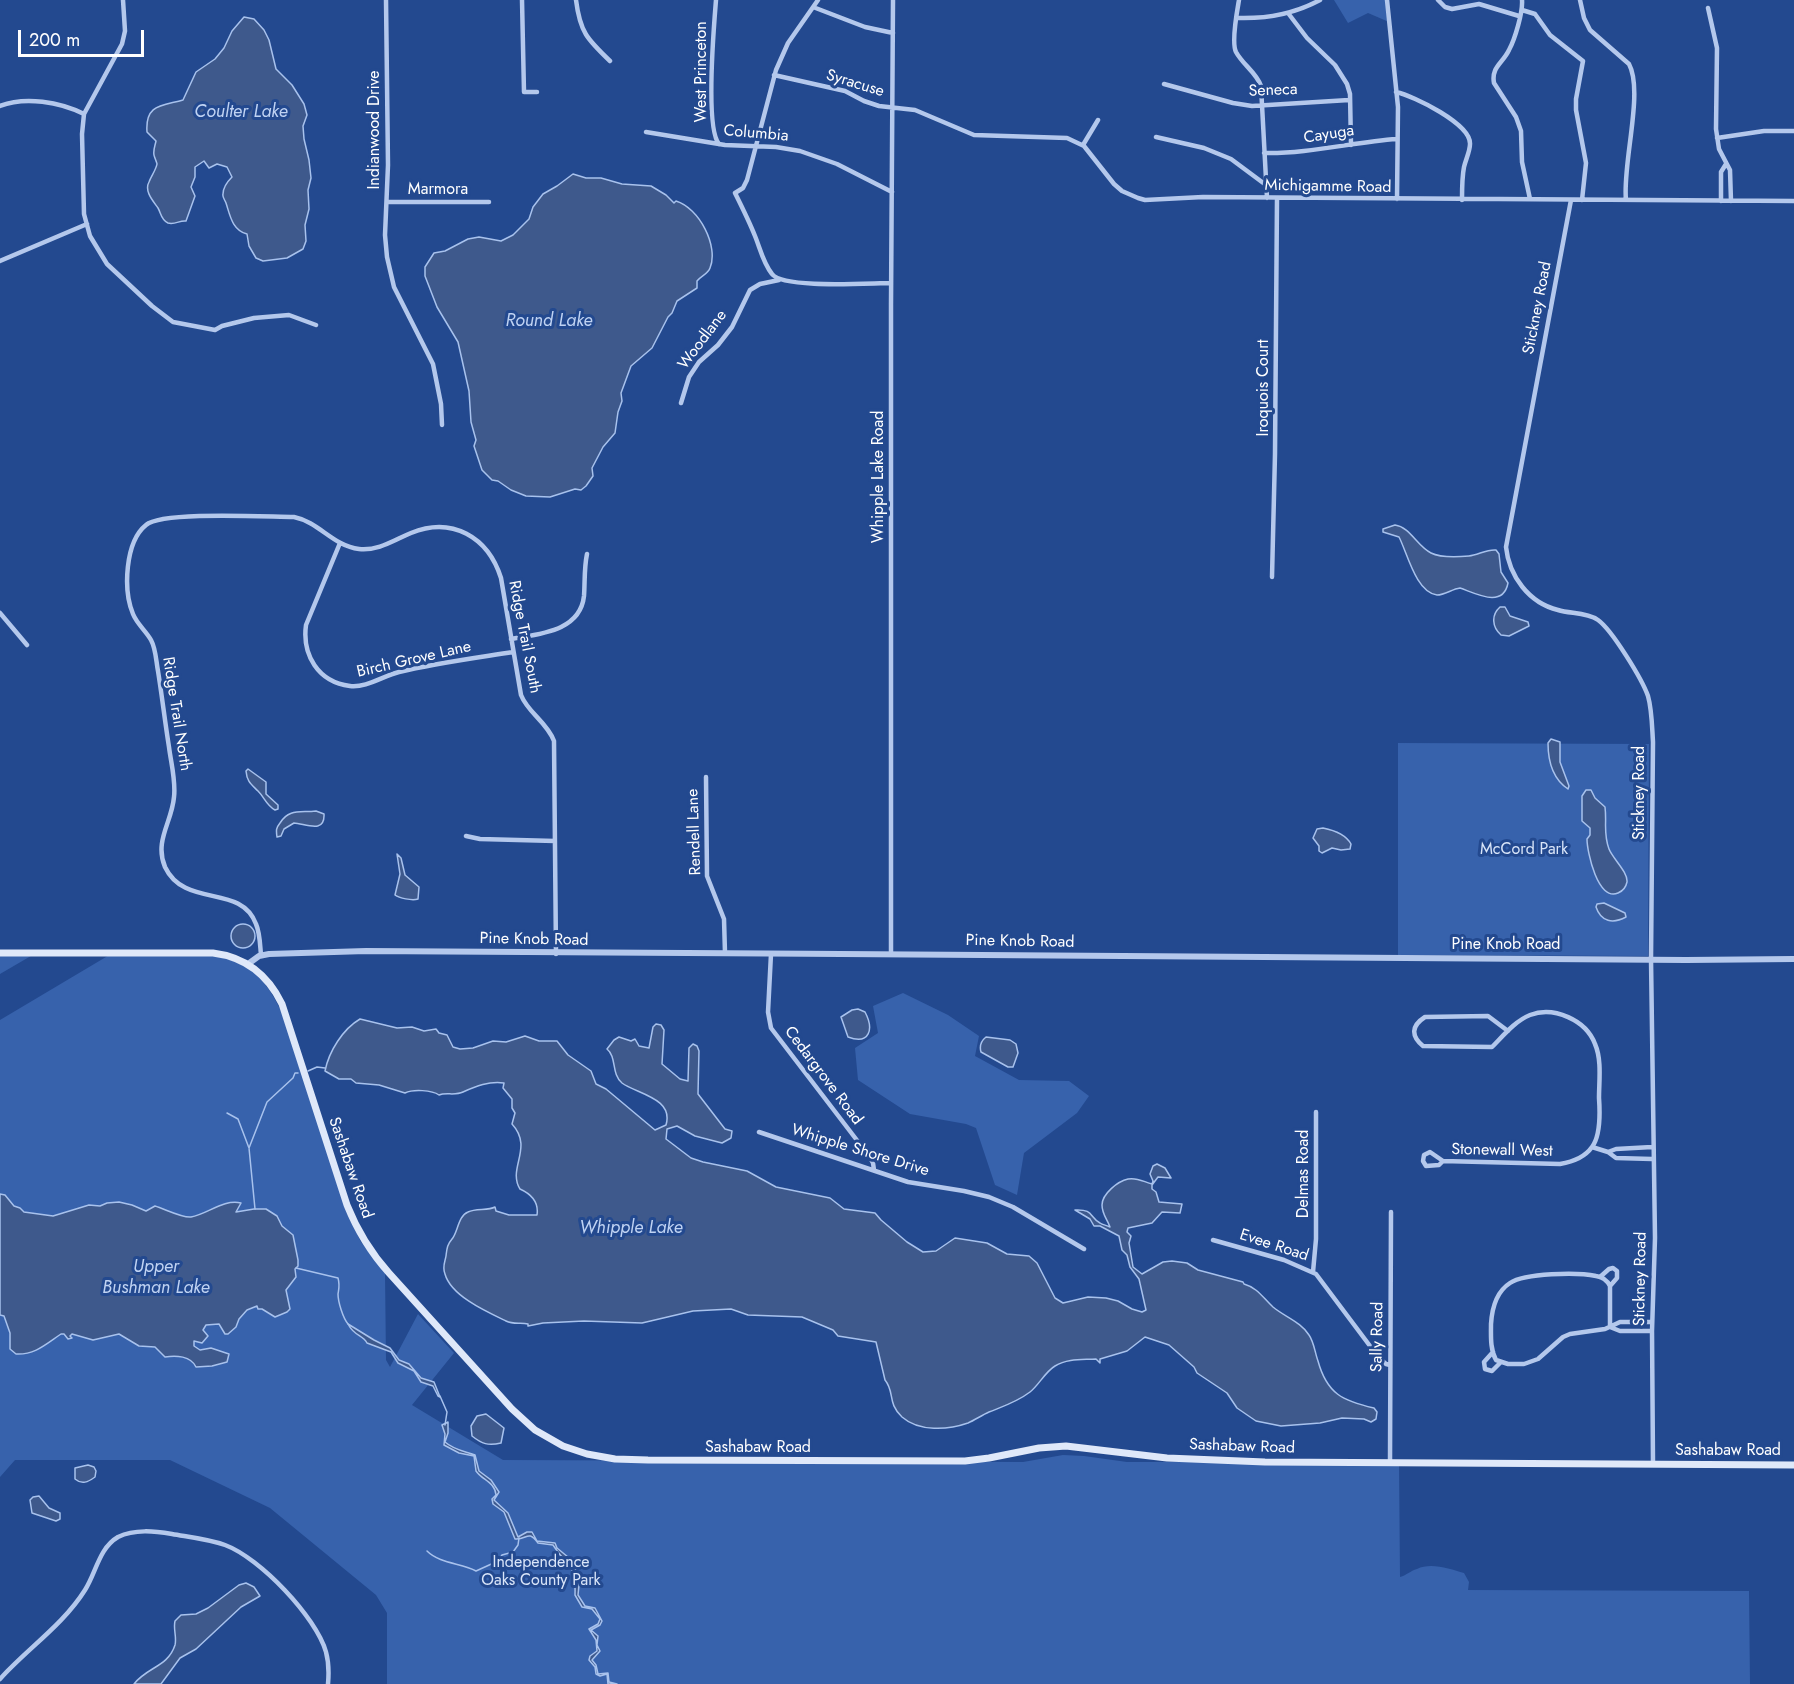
<!DOCTYPE html>
<html>
<head>
<meta charset="utf-8">
<style>
	body { margin:0 }
	#map { position:relative; width:1794px; height:1684px; overflow:hidden; background:#23498f; font-family:Jost,sans-serif }
	canvas { display:block }
	.scale { position:absolute; left:18px; top:30px; width:126px; height:27px; box-sizing:border-box; border:3px solid #fff; border-top:0; padding-left:8px; font-size:18px; line-height:21px; white-space:nowrap; color:#fff; -webkit-text-stroke:4px #23498f; paint-order:stroke }
</style>
</head>
<body>
<div id="map">
<canvas width="1794" height="1684"></canvas>
<div class="scale">200 m</div>
</div>
<script>
const ctx = document.querySelector('canvas').getContext('2d');
ctx.lineJoin = 'round';
function fill(path, color) {
  ctx.fillStyle = color;
  ctx.fill(path, 'evenodd');
}
function strokePath(path, color, width, dash) {
  ctx.strokeStyle = color;
  ctx.lineWidth = width;
  ctx.lineCap = dash ? 'butt' : 'round';
  ctx.setLineDash(dash || []);
  ctx.stroke(path);
}
function label(font, color, halo, rows, align = 'center') {
  ctx.font = font + ' Jost,sans-serif';
  ctx.lineWidth = 6;
  ctx.setLineDash([]);
  ctx.textBaseline = 'middle';
  ctx.strokeStyle = halo;
  ctx.fillStyle = color;
  for (const [text, x, y, turn = 0] of rows) {
    ctx.save();
    ctx.translate(x, y);
    ctx.rotate((+turn || 0) * Math.PI / 180);
    ctx.textAlign = isNaN(turn) ? turn : align;
    if (halo) ctx.strokeText(text, 0, 0);
    ctx.fillText(text, 0, 0);
    ctx.restore();
  }
}
const green = new Path2D(`
	M1334 0H1387L1389 22 1368 13 1348 23Z
	M1398 743 1649 744 1648 956 1398 955Z
	M36 953 0 974V954Z
	M111 954 213 956C250 962 266 979 282 1013L347 1214 361 1242 385 1273 386 1360 390 1367 418 1314 454 1353 412 1405 503 1460 1023 1462 1063 1455 1084 1456 1127 1462H1399L1400 1577C1407 1575 1410 1571 1417 1569 1431 1562 1450 1569 1464 1573L1469 1582 1468 1590 1749 1591 1750 1684H387V1613L376 1595 270 1508 170 1460H15L0 1477V1020Z
	M903 993 948 1015 979 1036 975 1056 1019 1080 1069 1081 1089 1096 1077 1113 1024 1153 1017 1195 995 1185 976 1128 966 1124 910 1114 858 1080 855 1048 878 1033 873 1006Z`);
const water = new Path2D(`
	M244 17 254 19 264 30 269 40 276 69 292 85 304 104 307 115 303 126 304 139 309 160 311 178 308 190 309 209 305 225 306 241 303 249 287 258 263 261 256 258 249 246 247 234C232 230 230 215 226 203 225 200 222 197 223 194 223 188 228 181 232 177L227 167 217 164 209 168 204 161 195 167V177L191 187 195 196 186 221C180 220 175 225 168 223 161 220 161 213 158 208 153 201 144 191 149 182 151 176 156 170 157 164 157 163 154 156 154 155 153 150 155 146 156 141L147 132C145 104 162 106 183 100L196 72 215 59 224 48 232 31Z
	M573 174 586 178H601L622 184 651 186 666 195 674 203 676 201C699 208 719 246 710 268 708 274 701 276 697 281V288L677 301 672 313 668 317 652 348 631 366 621 393 622 401 618 412 615 433 603 447 592 468 593 476 586 486 581 490 575 489 550 497 526 496 511 490 498 481 492 480 482 470 474 446 476 440 471 422 469 391 458 342 437 307 425 276V267L434 253 445 251 468 239 479 237 501 241 513 235 529 219 533 207 543 194 557 186Z
	M1395 525C1410 527 1417 546 1431 553 1441 558 1458 557 1469 556 1478 555 1487 549 1496 550L1499 554 1501 572 1508 583C1503 609 1475 593 1460 588 1452 589 1445 595 1437 595 1416 593 1407 552 1399 537L1383 532V529Z
	M1500 607H1505L1510 616 1528 622 1529 626 1509 636 1501 635C1492 627 1491 615 1500 607Z
	M1551 739 1560 742V762L1569 786 1568 789C1553 779 1548 761 1548 743Z
	M248 769 266 782V794L278 805V809L275 810C266 805 265 798 258 791 251 784 247 782 246 771Z
	M1586 790H1591L1595 798 1605 807C1607 823 1603 833 1609 849 1613 859 1628 872 1627 882 1626 887 1623 891 1618 893 1598 902 1587 852 1587 839L1590 835V828L1582 821V796Z
	M316 811 324 814C325 834 306 824 294 823L284 829 281 836 277 837C276 830 276 828 280 823 289 808 301 813 316 811Z
	M1323 828C1333 830 1346 835 1351 844L1350 849 1341 850 1332 848 1322 853 1319 851V846L1313 838 1317 829Z
	M397 854 401 858 405 875 419 887 418 899C412 901 399 898 395 895L400 874Z
	M1604 903 1625 913 1626 917C1613 924 1601 922 1596 907L1597 904Z
	M231 936a12 12 0 1 1 24 0a12 12 0 1 1-24 0Z
	M858 1009 865 1012C874 1029 870 1045 848 1037L841 1017 852 1010Z
	M360 1019 397 1028 412 1027 424 1031 436 1029 439 1033 447 1035 453 1047 460 1049 473 1048 493 1041 506 1042 525 1036 539 1041H557L568 1055 591 1071 596 1084 606 1089 655 1130 666 1125C674 1098 637 1094 622 1083 611 1074 617 1057 607 1049L614 1040 619 1037 631 1041 635 1039 639 1046 649 1048 653 1027 656 1024 661 1025 664 1030 662 1064 680 1079 688 1081 689 1048 693 1044 697 1046 699 1051 698 1094 725 1129 732 1131 731 1138 722 1143 695 1136 677 1126 667 1129 666 1139 691 1158 703 1162 747 1171 776 1187 830 1198 844 1209 875 1213 881 1220 907 1242 923 1252 936 1251 955 1238 987 1243 1007 1254 1029 1256 1037 1263 1055 1298 1063 1303 1088 1297 1106 1298 1118 1301 1132 1309 1142 1312 1146 1310 1139 1279 1130 1267 1127 1255 1122 1250 1119 1236 1100 1226H1094L1090 1219 1075 1210C1094 1209 1089 1217 1100 1223 1103 1225 1106 1225 1110 1227 1107 1219 1102 1214 1102 1205 1102 1194 1118 1181 1128 1179 1137 1177 1144 1182 1152 1184L1153 1181 1150 1174 1153 1166 1157 1164 1165 1168 1171 1178 1158 1177 1152 1185V1189L1156 1192 1159 1202 1182 1204 1180 1213 1162 1212 1152 1223 1128 1228 1127 1232 1131 1236 1129 1243 1133 1267 1142 1274 1163 1262 1172 1261 1187 1263 1198 1270 1243 1282 1244 1284C1258 1288 1263 1298 1273 1307 1285 1317 1301 1322 1309 1335 1314 1342 1315 1353 1318 1361 1327 1394 1343 1401 1374 1408L1377 1412 1376 1419 1371 1422 1364 1419 1342 1418 1320 1423 1281 1426 1256 1421 1237 1408 1227 1393 1197 1373 1194 1367 1169 1345 1145 1337 1127 1351 1100 1359V1363L1096 1359C1083 1360 1068 1358 1055 1366 1045 1372 1039 1385 1030 1392 1017 1402 1004 1406 989 1412 982 1415 975 1420 968 1423 948 1430 919 1432 902 1417 887 1403 895 1392 885 1380L876 1342 838 1336 833 1330 802 1317 748 1315 731 1309 693 1311 642 1323 584 1321 543 1323 528 1326V1324C521 1322 514 1325 506 1321 487 1312 451 1296 445 1274 442 1267 445 1262 446 1256 447 1248 447 1245 452 1239 458 1232 458 1216 468 1212 476 1208 488 1211 495 1207L496 1211 509 1215H537C539 1202 531 1194 520 1189 507 1168 534 1148 512 1124L515 1113 512 1108V1099L503 1088 504 1083C489 1081 476 1086 463 1092 455 1096 446 1092 439 1095 432 1090 413 1089 405 1093L379 1085 356 1083 351 1079H339L325 1071C329 1051 343 1029 360 1019Z
	M986 1037 1010 1040 1016 1044 1018 1053 1013 1067H1008L981 1052C979 1045 981 1041 986 1037Z
	M0 1194 5 1195 14 1206 20 1208 24 1212 53 1216 89 1205 100 1206 107 1203 119 1202 132 1205 146 1211 155 1206C165 1209 182 1218 191 1217 208 1214 223 1199 241 1203L236 1212 254 1209H266L277 1216 282 1226 293 1235 298 1260V1266L295 1269 296 1277 286 1290 290 1309 287 1312 275 1317 262 1309H258L257 1306 247 1310 239 1319 236 1327 228 1334H225L219 1324 206 1325 203 1330 208 1336 202 1343 194 1341V1346L200 1350 211 1348 229 1354 227 1362 212 1366 196 1367C191 1356 176 1355 165 1357L155 1347 139 1346 119 1334 93 1340 72 1334 70 1336 72 1338 68 1339 64 1334H61C46 1344 35 1355 16 1354L10 1349V1333L4 1316 0 1315Z
	M348 1324 374 1340 390 1348 399 1360 409 1364 421 1378 434 1382 440 1397 438 1396 433 1386 421 1382 414 1371 398 1363 391 1352 367 1343C363 1335 354 1336 348 1324Z
	M486 1414 504 1428 501 1443C488 1446 482 1444 472 1436L471 1426 477 1416Z
	M448 1422V1433L445 1442C454 1450 464 1451 475 1455L479 1471 491 1480 499 1492 494 1500 508 1513 518 1537 527 1532H532L537 1541 555 1543 557 1548 574 1562 579 1585 578 1595 585 1606 595 1608 602 1621 600 1625 591 1630 598 1636 597 1645 600 1651 592 1660 596 1665 598 1674 608 1673 609 1682 617 1684H608L607 1674 600 1676 596 1674 595 1667 589 1660 590 1656 597 1651 596 1640 589 1629 598 1624 600 1619 592 1609 582 1607 575 1595C576 1562 568 1569 553 1545L538 1543C527 1529 528 1540 515 1539L504 1512 493 1504 492 1499 496 1495C495 1482 482 1480 476 1471L474 1456 459 1453 444 1445 445 1434 442 1425Z
	M88 1465 94 1467 96 1471 95 1477C88 1482 82 1485 75 1479V1468Z
	M39 1496 49 1508 60 1513V1519L56 1521 32 1513 30 1500 33 1497Z
	M246 1583 254 1587 260 1596 241 1607 196 1649 180 1658 161 1684H134C147 1667 168 1667 175 1645 177 1637 173 1629 175 1621L181 1615 196 1614 208 1608 239 1585Z`);
const stream = new Path2D(`
	M308 1071 317 1067 325 1068
	M227 1113 238 1119 249 1148 255 1209
	M249 1148 267 1102 293 1078 295 1073H298
	M296 1268 338 1278C340 1285 339 1288 338 1294 338 1302 343 1318 348 1324
	M440 1396 447 1412 445 1425
	M427 1551C440 1564 462 1563 476 1571L498 1561 502 1555 513 1552 518 1545 519 1538`);
const minor = new Path2D(`
	M123 0 125 31 122 44 84 114 82 134 84 214 90 236 107 264 152 306 173 322 215 330 222 326 254 318 289 315 316 325
	M386 0 388 165 385 235 387 257 394 287 433 364 441 404 442 425
	M522 0 524 92H537
	M576 0C580 32 587 39 610 61
	M716 0C714 25 705 128 719 144
	M818 0 788 43 776 70 747 180 743 188 735 193C742 207 749 221 755 236 760 248 763 263 772 274 783 289 869 283 891 283
	M1239 0C1237 12 1231 42 1236 52 1243 65 1256 72 1261 86L1267 198
	M1387 0 1398 107 1397 199
	M1438 0 1445 7 1452 9 1479 4 1519 16
	M1522 0C1523 12 1515 39 1509 50 1503 63 1491 67 1494 83L1516 117 1521 131 1522 162 1530 199
	M1580 0 1584 18 1590 30 1629 64C1644 92 1622 165 1626 200
	M813 7 865 27 893 33
	M1708 8 1717 48 1716 129 1719 149 1730 170 1731 201
	M1522 10 1535 14 1550 35 1583 61 1576 99V110L1586 163 1582 200
	M1288 13 1307 38 1335 65 1347 84 1350 94 1351 145
	M1237 18C1266 19 1294 14 1320 0
	M774 75 845 91 864 101 879 106 915 110 974 135 1067 138 1084 146 1114 184 1122 191 1138 198 1145 200 1203 197 1794 201
	M1164 84 1233 103 1252 106 1349 100
	M1396 92C1414 96 1471 124 1470 144 1470 151 1466 159 1464 167 1462 177 1462 189 1462 200
	M0 106C25 96 60 102 84 114
	M646 132 725 145 776 147 800 151 837 164 892 192
	M1156 137 1204 148 1231 159 1266 185
	M1717 138 1764 131H1794
	M1083 145 1098 120
	M1264 153C1309 154 1353 142 1397 139
	M1571 200 1506 547C1509 576 1529 603 1558 610 1570 614 1586 612 1598 620 1612 630 1642 679 1648 696 1652 710 1652 727 1653 742L1651 959 1655 1238 1652 1331 1653 1464
	M1721 201V172L1726 164
	M387 202H489
	M0 261 87 224
	M681 403 689 377 699 362 718 345 732 327 750 290 760 284 779 280
	M340 543 306 625C302 655 318 682 350 686 366 688 383 676 399 672 436 663 475 658 513 652
	M1272 577 1275 454 1277 198
	M0 613 27 645
	M511 639C538 634 580 632 584 596 585 582 584 568 587 554
	M706 777 707 876 724 919 725 953
	M466 836 480 839 555 841
	M771 954 768 1012 771 1028 869 1156 873 1163 874 1170
	M891 954V305L893 0
	M261 955C260 945 260 933 256 924 241 883 185 909 165 867 154 841 172 822 174 797 176 781 171 763 169 747 165 722 162 696 158 671 156 661 156 649 151 640 146 631 137 624 133 614 123 590 125 542 146 525 162 511 268 517 294 517 319 522 333 546 359 549 379 551 394 540 411 533 452 516 488 537 501 578L521 695C528 713 547 722 554 741L556 954
	M759 1132 908 1182 964 1191 989 1197 1013 1207 1084 1249
	M1592 1147 1608 1152 1616 1158 1652 1159
	M1430 1152 1443 1161 1439 1165 1426 1166 1423 1161 1424 1155Z
	M1608 1152 1616 1149 1652 1147
	M1443 1161 1560 1164C1572 1162 1585 1157 1592 1147 1601 1135 1600 1112 1599 1098 1599 1081 1602 1060 1595 1044 1586 1020 1554 1006 1530 1015 1515 1021 1503 1036 1492 1047L1423 1046C1411 1036 1411 1026 1425 1017L1488 1016 1508 1031
	M1213 1240 1284 1260 1316 1274 1379 1358 1386 1364 1390 1365
	M1313 1272 1316 1239V1112
	M1600 1277 1609 1269 1613 1268 1617 1271V1278L1610 1286
	M1610 1327V1286C1607 1280 1603 1277 1596 1276 1577 1272 1525 1273 1510 1283 1496 1292 1492 1308 1491 1324 1491 1336 1490 1349 1496 1360L1508 1364H1524L1538 1359 1563 1337 1570 1334 1605 1329 1620 1322H1652
	M1610 1327 1620 1331H1652
	M1493 1352 1484 1362 1485 1369 1492 1371 1501 1362
	M1390 1462 1391 1212
	M0 1679C27 1649 63 1625 85 1590 96 1573 99 1548 118 1537 135 1529 154 1531 172 1534 189 1537 208 1539 225 1545 260 1558 316 1617 326 1652 329 1663 329 1673 328 1684`);
const tertiary = new Path2D(`
	M248 964 259 956 269 954 366 951C806 954 1246 956 1686 960 1722 960 1758 959 1794 959`);
const secondary = new Path2D(`
	M0 953H213C245 957 268 975 282 1004L347 1205C357 1230 371 1253 389 1273L512 1409 535 1430 563 1446 587 1454 615 1459 648 1460 965 1461 989 1458 1039 1448 1066 1446 1167 1458 1265 1462 1794 1465`);
const streetNames = [
	["West Princeton",702,72,-90],
	["Syracuse",855,84,17],
	["Seneca",1273,91,-2],
	["Indianwood Drive",375,130,-90],
	["Columbia",756,134,5],
	["Cayuga",1329,135,-9],
	["Michigamme Road",1328,187,1],
	["Marmora",438,190],
	["Stickney Road",1538,308,-79],
	["Woodlane",703,340,-53],
	["Iroquois Court",1264,388,-90],
	["Whipple Lake Road",879,477,-90],
	["Ridge Trail South",524,637,79],
	["Birch Grove Lane",414,660,-13],
	["Ridge Trail North",176,714,81],
	["Stickney Road",1640,793,-90],
	["Rendell Lane",695,832,-92],
	["Pine Knob Road",534,940,1],
	["Pine Knob Road",1020,942,1],
	["Pine Knob Road",1506,945],
	["Cedargrove Road",823,1076,53],
	["Whipple Shore Drive",860,1151,17],
	["Stonewall West",1502,1151,1],
	["Sashabaw Road",350,1168,71],
	["Delmas Road",1304,1174,-90],
	["Evee Road",1274,1246,18],
	["Stickney Road",1641,1279,-89],
	["Sally Road",1378,1337,-89],
	["Sashabaw Road",1242,1447,2],
	["Sashabaw Road",758,1448],
	["Sashabaw Road",1728,1451]
];
const parkNames = [
	["McCord Park",1524,850],
	["Independence",541,1563],
	["Oaks County Park",541,1581]
];
const waterNames = [
	["Coulter Lake",241,113],
	["Round Lake",549,322],
	["Whipple Lake",631,1229],
	["Upper",156,1268],
	["Bushman Lake",156,1289]
];
fill(green, '#3762ac');
fill(water, '#3e598c');
strokePath(water, '#a8c2ed', 1.5);
strokePath(stream, '#a8c2ed', 1.5);
strokePath(minor, '#b4c8ec', 4.5);
strokePath(tertiary, '#b4c8ec', 6);
strokePath(secondary, '#dfe8f9', 7);
label('16px', '#fff', '#23498f', streetNames);
label('16px', '#d9e5f9', '#23498f', parkNames);
label('italic 18px', '#c0d3f3', '#23498f', waterNames);
</script>
</body>
</html>
